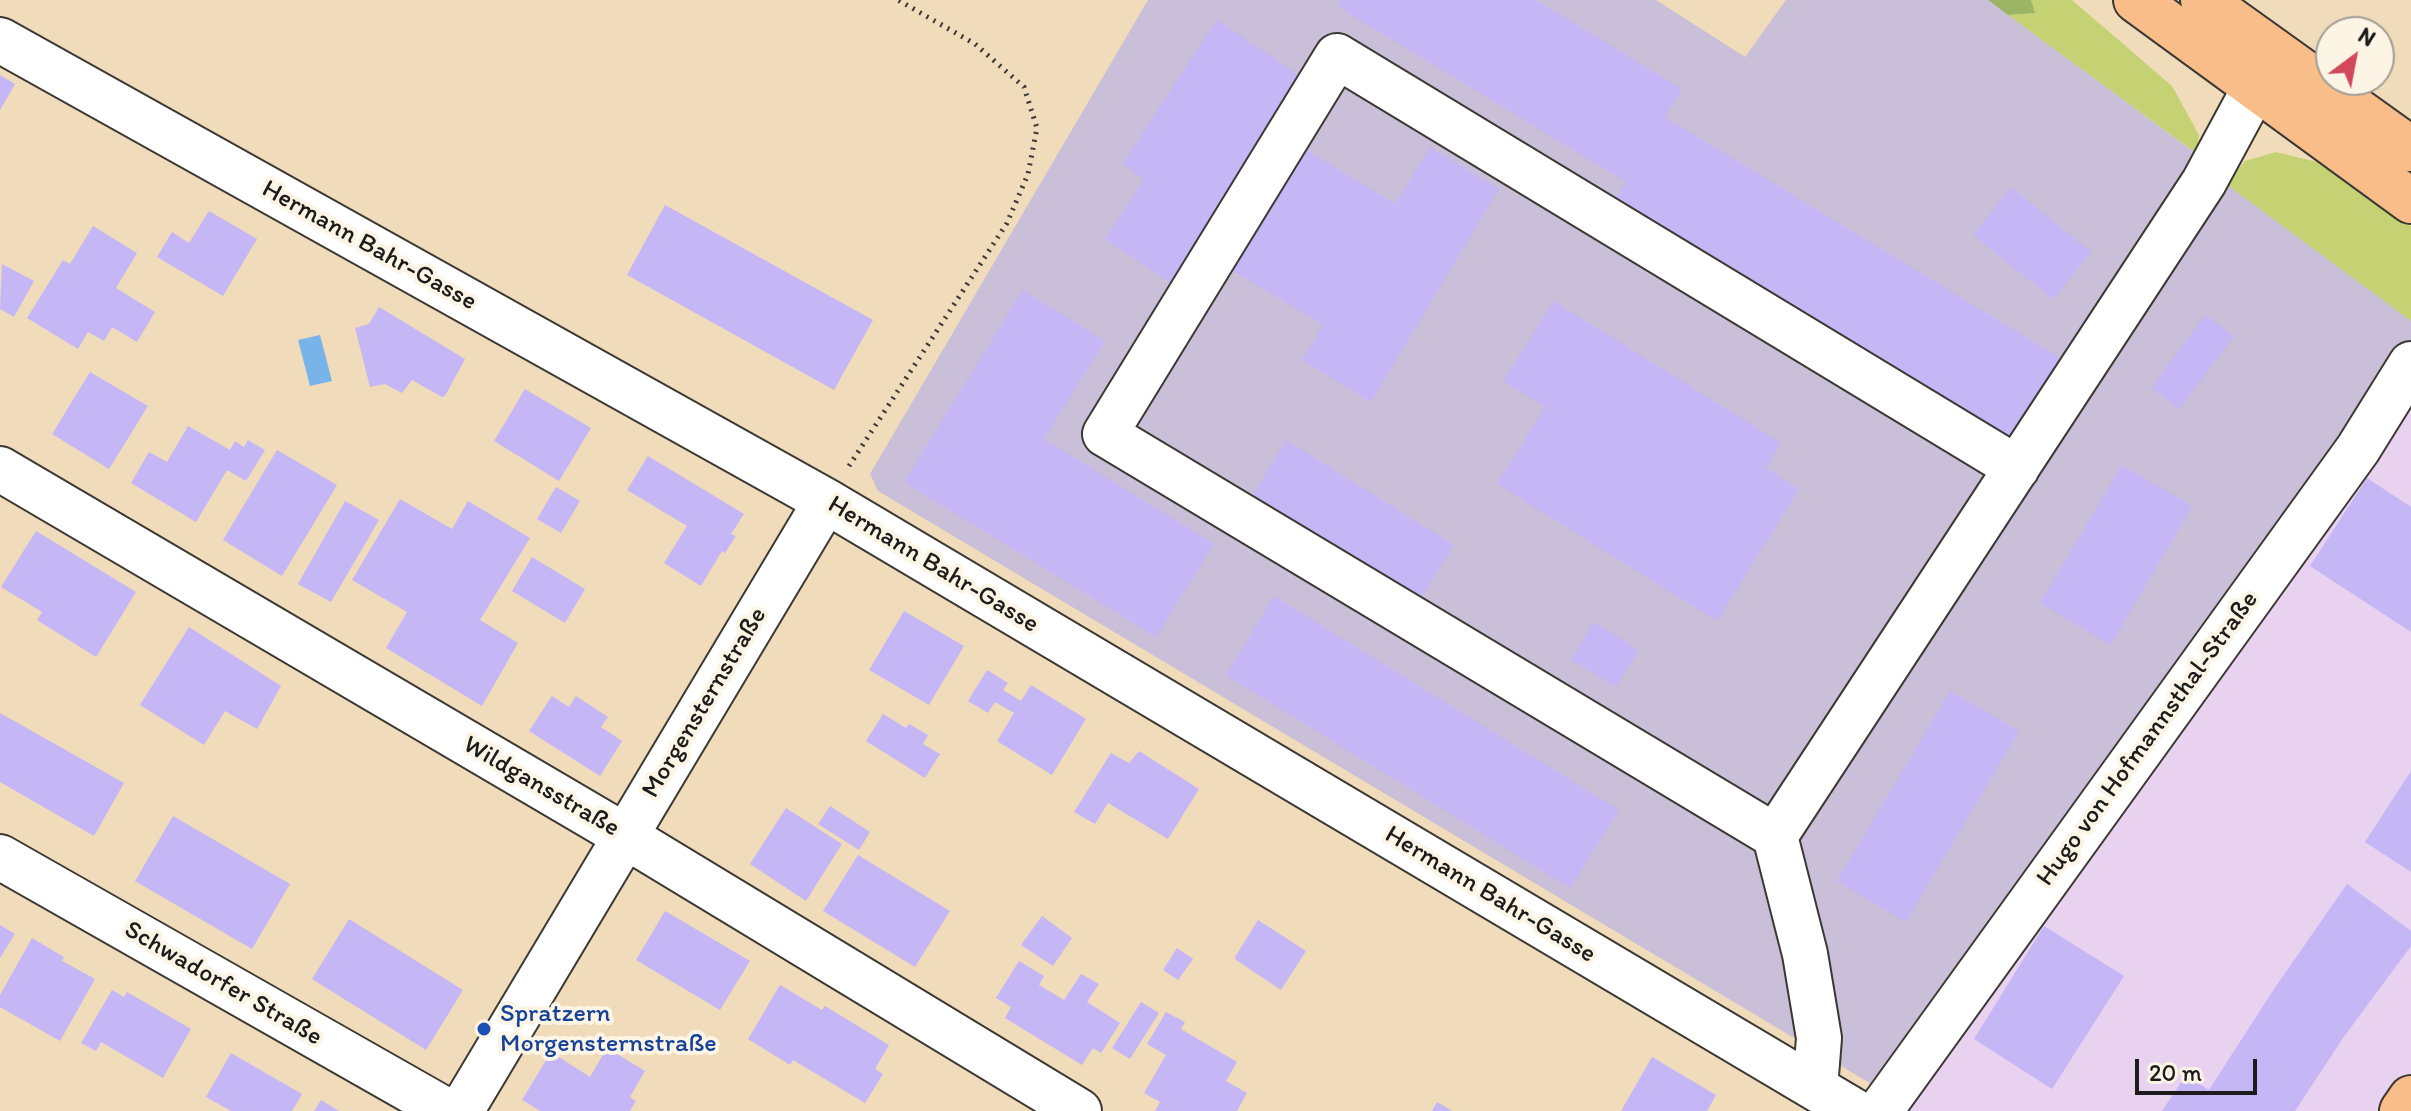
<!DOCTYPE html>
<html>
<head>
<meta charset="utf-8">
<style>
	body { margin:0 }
	#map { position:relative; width:2411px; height:1111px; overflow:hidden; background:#f0dbba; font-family:Itim,sans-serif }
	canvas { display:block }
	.north { position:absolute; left:2315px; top:16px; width:80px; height:80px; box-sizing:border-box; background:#fcf5e5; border:2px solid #a29e95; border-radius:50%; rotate:32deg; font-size:22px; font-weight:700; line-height:32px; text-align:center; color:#1c1c1c }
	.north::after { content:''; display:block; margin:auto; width:28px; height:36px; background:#d1495b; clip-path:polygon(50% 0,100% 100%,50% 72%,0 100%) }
	.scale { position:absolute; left:2135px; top:1059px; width:122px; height:36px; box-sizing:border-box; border:4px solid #1c1c1c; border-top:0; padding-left:10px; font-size:24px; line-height:28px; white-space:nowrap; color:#1c1c1c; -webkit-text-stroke:6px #fcf5e5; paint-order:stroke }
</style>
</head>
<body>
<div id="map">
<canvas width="2411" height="1111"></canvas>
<div class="north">N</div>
<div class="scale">20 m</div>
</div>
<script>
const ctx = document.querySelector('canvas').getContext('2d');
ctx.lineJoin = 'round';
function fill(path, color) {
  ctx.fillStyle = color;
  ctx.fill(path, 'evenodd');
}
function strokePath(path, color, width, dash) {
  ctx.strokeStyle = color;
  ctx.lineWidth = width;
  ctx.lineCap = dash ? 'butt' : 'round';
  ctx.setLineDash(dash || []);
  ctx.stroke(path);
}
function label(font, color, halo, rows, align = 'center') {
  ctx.font = font + ' Itim,sans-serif';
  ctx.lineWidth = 8;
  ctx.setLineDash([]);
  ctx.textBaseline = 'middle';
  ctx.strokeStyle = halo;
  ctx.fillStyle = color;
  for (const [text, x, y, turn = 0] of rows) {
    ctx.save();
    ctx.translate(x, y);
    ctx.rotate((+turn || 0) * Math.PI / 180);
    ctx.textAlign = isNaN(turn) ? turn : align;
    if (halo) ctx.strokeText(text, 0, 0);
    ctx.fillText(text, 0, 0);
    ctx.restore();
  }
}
const built = new Path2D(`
	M2411 388V1111H1891Z`);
const industrial = new Path2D(`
	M1148 0H1656L1745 57 1786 0H1988L2411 312V388L1898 1100 878 491 870 474Z`);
const green = new Path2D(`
	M2031 0H2072L2172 86 2199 135 2196 153 2008 15 2034 13Z
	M2276 152 2317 162 2411 226V321L2226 184 2245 161Z`);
const forest = new Path2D(`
	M1988 0H2031L2035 13 2008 15Z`);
const water = new Path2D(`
	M320 335 332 381 310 386 298 340Z`);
const building = new Path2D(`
	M1341 0H1536L1682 89 1665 117 2065 361 2014 445 1614 202 1626 182 1337 6Z
	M1217 20 1305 79 1171 283 1105 239 1144 179 1122 164Z
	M0 75 15 84 0 110Z
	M1430 147 1499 189 1371 402 1302 360 1323 325 1232 270 1305 149 1395 204Z
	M2011 187 2091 252 2053 299 1973 235Z
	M665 205 873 320 834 390 627 275Z
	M209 211 257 239 223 296 157 257 172 232 189 243Z
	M93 226 137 253 116 288 155 312 137 342 112 327 104 341 88 332 78 349 27 318 63 260 70 264Z
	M2 264 34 281 14 317 0 309Z
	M1023 290 1105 341 1044 439 1214 544 1156 637 904 482Z
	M1554 301 1781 443 1766 468 1799 489 1717 621 1497 484 1545 407 1503 381Z
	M379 307 465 359 445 396 442 397 412 380 402 393 385 384 370 387 355 328 369 324Z
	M2205 315 2234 336 2179 409 2151 388Z
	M90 372 148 406 109 469 52 434Z
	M525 389 591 428 559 481 494 441Z
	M188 426 230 450 235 441 244 447 248 440 265 450 246 481 227 470 196 522 131 483 149 452 167 462Z
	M1286 440 1454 545 1417 605 1249 501Z
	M277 450 337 485 282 576 223 540Z
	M648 456 744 514 731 534 736 536 725 553 722 551 701 586 664 563 687 526 627 490Z
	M2122 465 2192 506 2111 645 2040 603Z
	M2367 478 2411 507V632L2310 566Z
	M556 487 580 501 561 533 537 519Z
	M400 499 452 529 468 501 530 538 480 620 518 643 482 706 386 648 407 612 352 580Z
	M345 501 379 520 331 602 298 584Z
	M36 531 136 592 96 657 37 620 42 612 1 587Z
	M532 557 585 589 565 623 512 591Z
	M1274 596 1619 810 1570 888 1226 675Z
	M904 611 964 646 929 705 869 670Z
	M1594 622 1639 650 1616 687 1571 660Z
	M189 627 281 686 257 729 225 711 204 745 140 705Z
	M987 670 1008 683 1003 690 1021 701 1031 685 1086 719 1052 775 997 741 1014 713 995 702 988 713 968 701Z
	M1950 691 2019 731 1906 922 1837 881Z
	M552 696 569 707 576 696 608 717 601 727 622 741 600 776 529 731Z
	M0 713 124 783 94 836 0 782Z
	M883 714 906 728 909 724 928 735 923 744 940 754 925 778 866 741Z
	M1139 751 1199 789 1168 839 1108 803 1095 824 1074 812 1111 753 1129 763Z
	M2411 771V872L2365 842Z
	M830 806 870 832 859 850 818 824Z
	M786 808 842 844 806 901 750 864Z
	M173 816 290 884 252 949 135 881Z
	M858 855 950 911 915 967 823 911Z
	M2347 884 2411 931V946L2343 1038 2295 1111H2162L2186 1075 2209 1090 2272 992Z
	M665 911 750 961 720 1010 636 960Z
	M1042 916 1072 938 1053 966 1021 945Z
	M349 919 463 990 426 1050 312 979Z
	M1258 920 1306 951 1281 990 1236 960 1235 957Z
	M0 925 15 934 0 958Z
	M2044 926 2124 976 2052 1089 1974 1039Z
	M32 938 64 957 62 961 95 979 60 1041 0 1007V995Z
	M1177 948 1193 959 1178 980 1163 970Z
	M1019 961 1044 976 1039 985 1064 1000 1081 974 1099 984 1087 1002 1120 1023 1101 1053 1093 1048 1082 1065 1005 1018 1011 1007 996 998Z
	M780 985 822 1010 825 1006 889 1045 875 1069 883 1074 865 1103 793 1060 790 1065 748 1039Z
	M112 990 124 997 127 992 191 1029 163 1078 101 1042 96 1051 81 1043Z
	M1141 1002 1159 1013 1130 1059 1112 1048Z
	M1166 1012 1185 1022 1181 1029 1237 1062 1226 1081 1247 1093 1237 1111H1155L1160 1102 1144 1093 1166 1055 1147 1044Z
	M607 1048 645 1071 630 1097 636 1101 630 1111H540L522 1100 551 1052 590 1077Z
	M231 1053 302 1094 292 1111H231L206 1097Z
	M1652 1057 1716 1095 1707 1111H1621Z
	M321 1100 339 1111H314Z
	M1437 1102 1452 1111H1432Z`);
const path = new Path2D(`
	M849 466 1007 223 1028 174 1037 128 1024 87 975 44 898 0`);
const minor = new Path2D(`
	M0 40 826 501 1854 1111
	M2017 468 1337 56 1105 434 1775 836 2204 182 2272 56
	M0 469 625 836 1079 1111
	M1775 836 1805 954 1819 1038 1815 1088
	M0 857 447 1111
	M461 1111 826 501
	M1880 1111 2358 449 2411 364`);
const major = new Path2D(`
	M2402 1111 2411 1098`);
const highway = new Path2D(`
	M2136 0 2411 201
	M2203 0 2411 149`);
const markers = [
	[484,1029,8,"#1a4fb4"]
];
const streetNames = [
	["Hermann Bahr-Gasse",369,246,29],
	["Hermann Bahr-Gasse",933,565,31],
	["Morgensternstraße",705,703,-59],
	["Hugo von Hofmannsthal-Straße",2148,739,-54],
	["Wildgansstraße",541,787,30],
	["Hermann Bahr-Gasse",1490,895,31],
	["Schwadorfer Straße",223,984,30]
];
const transitNames = [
	["Spratzern",500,1014],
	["Morgensternstraße",500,1044]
];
fill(built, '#e8d2ef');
fill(industrial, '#c9bfd8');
fill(green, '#c4d274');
fill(forest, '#9bb466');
fill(water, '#78b4ea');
fill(building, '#c5b6f6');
strokePath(minor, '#3c3934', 48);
strokePath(major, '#3c3934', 48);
strokePath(highway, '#3c3934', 48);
strokePath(path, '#3c3934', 5, [2, 6]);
strokePath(minor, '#fff', 44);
strokePath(major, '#f8bd89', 44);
strokePath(highway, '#f8bd89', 44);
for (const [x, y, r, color] of markers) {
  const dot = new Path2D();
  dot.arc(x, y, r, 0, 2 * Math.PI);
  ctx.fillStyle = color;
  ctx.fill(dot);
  strokePath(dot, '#fcf5e5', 3);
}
label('26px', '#1c1c1c', '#fcf5e5', streetNames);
label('26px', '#164399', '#fcf5e5', transitNames, 'left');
</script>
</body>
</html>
